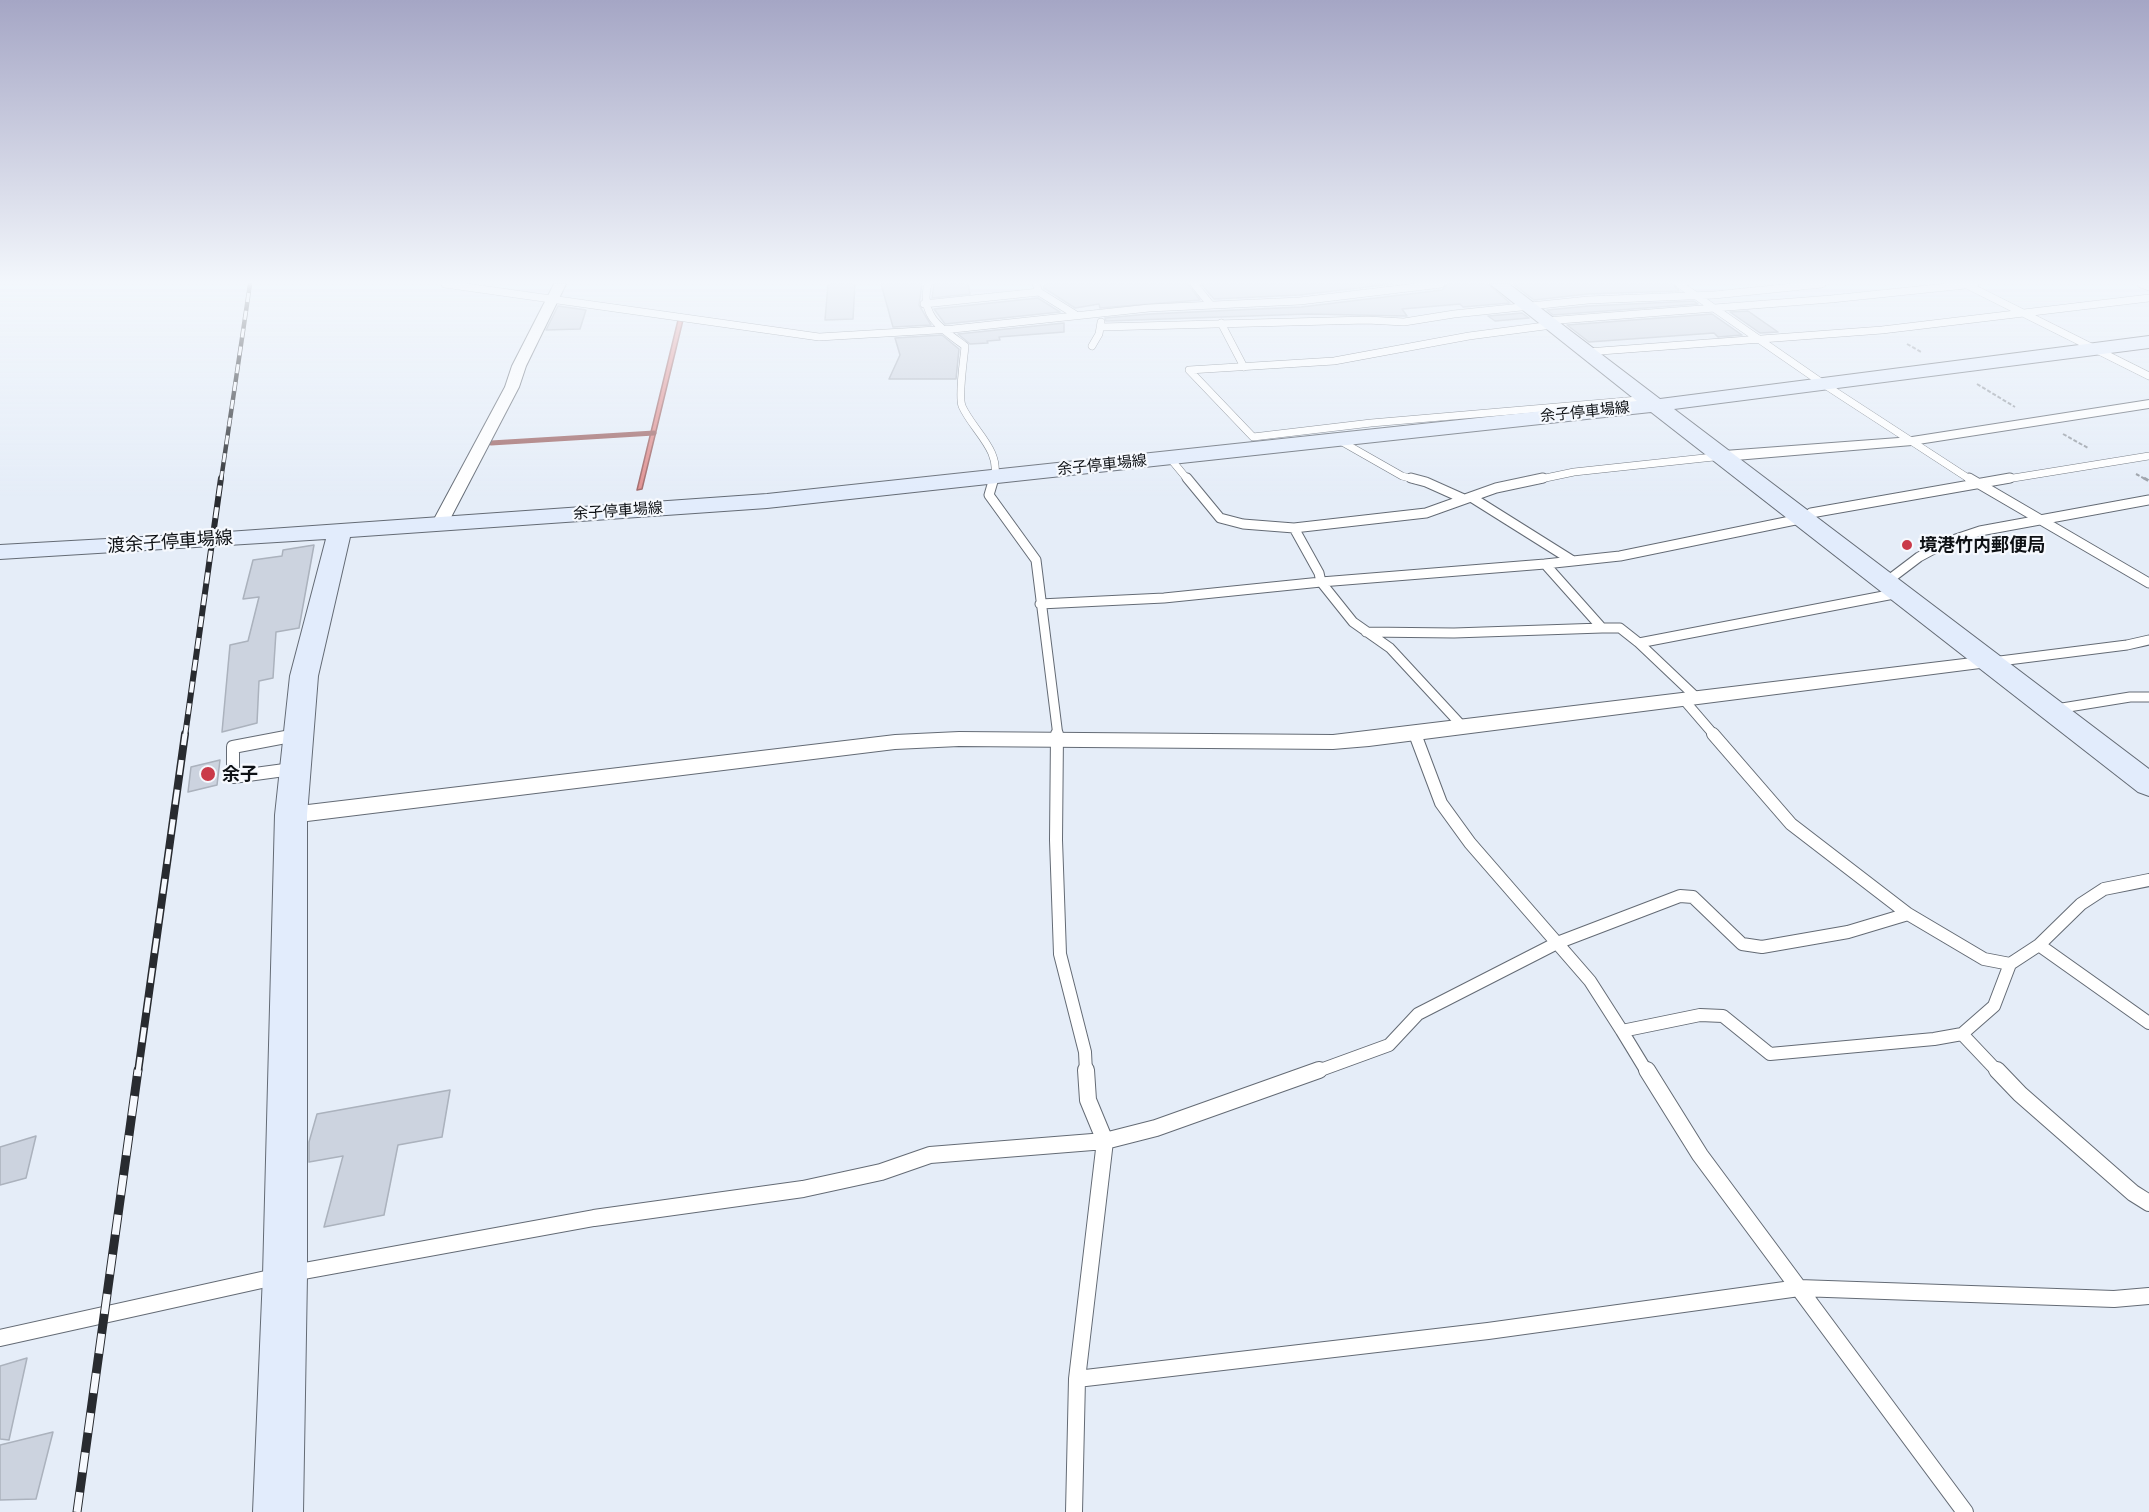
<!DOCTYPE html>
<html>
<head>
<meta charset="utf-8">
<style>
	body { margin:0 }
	canvas { display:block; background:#e5edf8 }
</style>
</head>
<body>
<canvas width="2149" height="1512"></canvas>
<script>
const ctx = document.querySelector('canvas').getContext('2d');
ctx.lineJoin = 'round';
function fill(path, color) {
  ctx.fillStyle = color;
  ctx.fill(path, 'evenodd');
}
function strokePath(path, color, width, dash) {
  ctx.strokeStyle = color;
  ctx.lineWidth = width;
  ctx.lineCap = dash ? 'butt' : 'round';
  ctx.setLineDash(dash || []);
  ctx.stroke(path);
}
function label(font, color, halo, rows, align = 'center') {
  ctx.font = font + ' "Playfair Display","Noto Sans JP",serif';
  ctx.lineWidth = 4.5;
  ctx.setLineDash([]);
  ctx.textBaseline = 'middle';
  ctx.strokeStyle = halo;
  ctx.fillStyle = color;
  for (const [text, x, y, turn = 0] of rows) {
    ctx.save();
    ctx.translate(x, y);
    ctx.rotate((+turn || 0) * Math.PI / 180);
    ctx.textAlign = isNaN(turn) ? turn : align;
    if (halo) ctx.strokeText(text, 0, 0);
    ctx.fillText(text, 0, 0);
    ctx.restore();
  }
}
const water = new Path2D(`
	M678 320H683L642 489 637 490Z`);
const stream = new Path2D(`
	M491 443 654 433`);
const building = new Path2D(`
	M828 284H855L853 319 825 320Z
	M881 284H922L919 305 931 325 893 327Z
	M934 284H968L970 294 932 298Z
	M1044 284H1188L1200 300 1100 308 1099 304 1075 308 1044 288Z
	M1201 284H1392L1300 295 1214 299Z
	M1447 284H1488L1510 303 1463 307 1460 304 1402 309 1407 316H1404L1308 314 1106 321 1105 318 1149 314 1301 307 1442 290Z
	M1513 284H1673L1679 291 1588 294 1534 300Z
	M1038 298 1060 312 945 324 934 309Z
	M1694 301 1698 304 1553 315 1547 310 1588 306Z
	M558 306 586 310 580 329 546 330Z
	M1748 311 1778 332 1760 333 1730 312Z
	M1522 313 1529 318 1495 321 1488 316Z
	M1712 314 1742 335 1718 337 1714 333 1589 342 1567 325Z
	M1064 323V332L999 337 1000 340 987 341 988 343 970 344 958 334Z
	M942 335 959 349 956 379H889L900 355 895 338Z
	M314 545 299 628 276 632 273 678 259 681 257 723 222 732 230 645 248 641 259 597 243 599 253 560 282 556 283 550Z
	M220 760 217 785 188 792 191 767Z
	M450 1090 442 1137 398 1145 384 1215 324 1227 343 1156 309 1162V1142L317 1114Z
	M36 1136 26 1178 0 1185V1147Z
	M27 1358 9 1440 0 1439V1366Z
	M53 1432 36 1499 0 1500V1445Z`);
const pathFar1 = new Path2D(`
	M1907 344 1921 352
	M1977 384 2015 407
	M2063 434 2088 448
	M2136 474 2147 480`);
const path = new Path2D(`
	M2144 478 2149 481`);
const laneFar3 = new Path2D(`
	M445 284 819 337 953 329 1149 308 1300 301 1441 284
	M928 284C919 316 942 329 965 346 964 359 958 395 962 406 973 431 1002 450 994 480
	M1036 284 1039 292 1076 315
	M1194 284 1210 304
	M1679 284 1825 385 1971 480
	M2141 284 2149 287
	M1967 285 2149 376
	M924 304 1039 292
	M1546 321 1831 299 1975 284
	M1221 323 1244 367
	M1552 325 1469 336 1334 361 1189 370 1253 437 1371 423 1650 399
	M1102 327 1367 320 1404 322 1454 314 1588 300 1714 295 1822 284
	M1092 346 1099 334 1101 322
	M1587 352 1882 330 2149 298
	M1337 439 1402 476 1417 480
	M1169 457 1188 480
	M1536 480 1574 472 1723 456
	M2001 480 2149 456`);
const laneFar2 = new Path2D(`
	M994 478 989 495 1036 560 1058 736
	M1187 478 1220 518 1243 524 1294 528 1426 513 1496 488 1543 478
	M1411 478 1426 482 1464 499
	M1969 478 2149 583
	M1471 497 1573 561
	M1886 582 1919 557 1947 542 1980 531 2149 500
	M1040 604 1164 598 1321 582 1319 573 1294 528
	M1366 632 1454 633 1602 628
	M1639 643 1620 628H1602L1545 564 1620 556 1805 518 1811 513 2010 478
	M1992 662 2127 645 2149 640
	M1697 698 1639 643 1899 593
	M1684 700 1715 736
	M2056 709 2130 697H2149
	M1464 728 1390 648 1353 622 1321 582 1545 564
	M1415 733 1416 736
	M293 736 296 735`);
const laneFar1 = new Path2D(`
	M1057 734 1056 840 1060 954 1085 1052 1086 1072
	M1713 734 1791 824 1908 914 1984 959 2010 964 2039 945 2081 904 2104 889 2149 880
	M292 769 233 777V747L296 735
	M2039 945 2149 1023
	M1622 1031 1590 981 1557 943 1680 896 1693 897 1742 944 1762 947 1848 932 1908 914
	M1962 1034 1998 1072
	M1315 1072 1389 1045 1418 1014 1557 943 1470 843 1441 803 1415 734
	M1647 1072 1622 1031 1700 1015 1723 1016 1770 1054 1934 1039 1962 1034 1994 1006 2010 964`);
const lane = new Path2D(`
	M1647 1070 1700 1155 1965 1512
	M1997 1070 2020 1094 2133 1193 2149 1203
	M293 1273 594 1218 803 1189 881 1172 930 1155 1105 1141 1156 1128 1319 1070
	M0 1338 275 1277
	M1077 1379 1488 1331 1799 1288 2114 1299 2149 1296
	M1074 1512 1077 1379 1105 1141 1088 1100 1086 1070`);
const street = new Path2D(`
	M554 284H566L526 366 519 387 448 523 446 527H434L432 523 505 387 512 366Z
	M2149 400V408L1912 445 1724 461 1716 456 1724 451 1912 437Z
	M1989 656 1996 658 1999 662 1996 666 1369 746 1333 749 959 746 895 749 291 823 283 821 280 815 283 809 291 807 895 735 959 732 1333 735Z`);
const secondary = new Path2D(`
	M1490 284H1509L1660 399 2149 336V348L1674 409 2149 769V796L2138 792 1651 412 767 508 350 537 318 676 307 815V1275L303 1512H253L263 1275 275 815 290 676 326 539 0 559V545L213 533 767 494 1637 401Z`);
const railFar3 = new Path2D(`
	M221 480 250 284`);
const railFar2 = new Path2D(`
	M185 736 221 478`);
const railFar1 = new Path2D(`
	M138 1072 185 734`);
const rail = new Path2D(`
	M77 1512 138 1070`);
const markers = [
	[1907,545,6,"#ca3a49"],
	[208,774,8,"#ca3a49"]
];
const farStreetnames = [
	["余子停車場線",1585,412,-6],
	["余子停車場線",1102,465,-6],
	["余子停車場線",618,511,-4]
];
const streetNames = [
	["渡余子停車場線",170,542,-4]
];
const poiNames = [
	["境港竹内郵便局",1919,545],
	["余子",222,774]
];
fill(water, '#e09090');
strokePath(water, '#a16a6b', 1.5);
strokePath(stream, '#a16a6b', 5);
fill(building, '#ccd3df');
strokePath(building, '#abb2bd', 1.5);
strokePath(laneFar3, '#646b75', 8);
strokePath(laneFar2, '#646b75', 11);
strokePath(laneFar1, '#646b75', 14);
strokePath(lane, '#646b75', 18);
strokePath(street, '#646b75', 2);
strokePath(secondary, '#646b75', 2);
strokePath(pathFar1, '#989ea6', 2, [4, 2]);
strokePath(path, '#989ea6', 3, [5, 2]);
strokePath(laneFar3, '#fff', 7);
strokePath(laneFar2, '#fff', 9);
strokePath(laneFar1, '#fff', 12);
strokePath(lane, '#fff', 16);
fill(street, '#fff');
fill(secondary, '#e2ecfc');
strokePath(railFar3, '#282b30', 4.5);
strokePath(railFar2, '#282b30', 6);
strokePath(railFar1, '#282b30', 8);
strokePath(rail, '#282b30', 9);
strokePath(railFar3, '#f6f9fe', 3, [9]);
strokePath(railFar2, '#f6f9fe', 4, [11]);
strokePath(railFar1, '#f6f9fe', 5, [15]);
strokePath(rail, '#f6f9fe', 7, [20]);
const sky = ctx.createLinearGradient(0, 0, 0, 496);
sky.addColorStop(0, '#a5a6c5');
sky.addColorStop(0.57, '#f3f7fc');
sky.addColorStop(1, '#f3f7fc00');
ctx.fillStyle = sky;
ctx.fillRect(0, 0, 2149, 496);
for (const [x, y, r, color] of markers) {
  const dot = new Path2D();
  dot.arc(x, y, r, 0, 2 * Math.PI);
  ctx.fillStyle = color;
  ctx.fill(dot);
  strokePath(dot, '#f6f9fe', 2);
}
label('15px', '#0e1115', '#f6f9fe', farStreetnames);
label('18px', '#0e1115', '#f6f9fe', streetNames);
label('bold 18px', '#0e1115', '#f6f9fe', poiNames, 'left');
</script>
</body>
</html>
